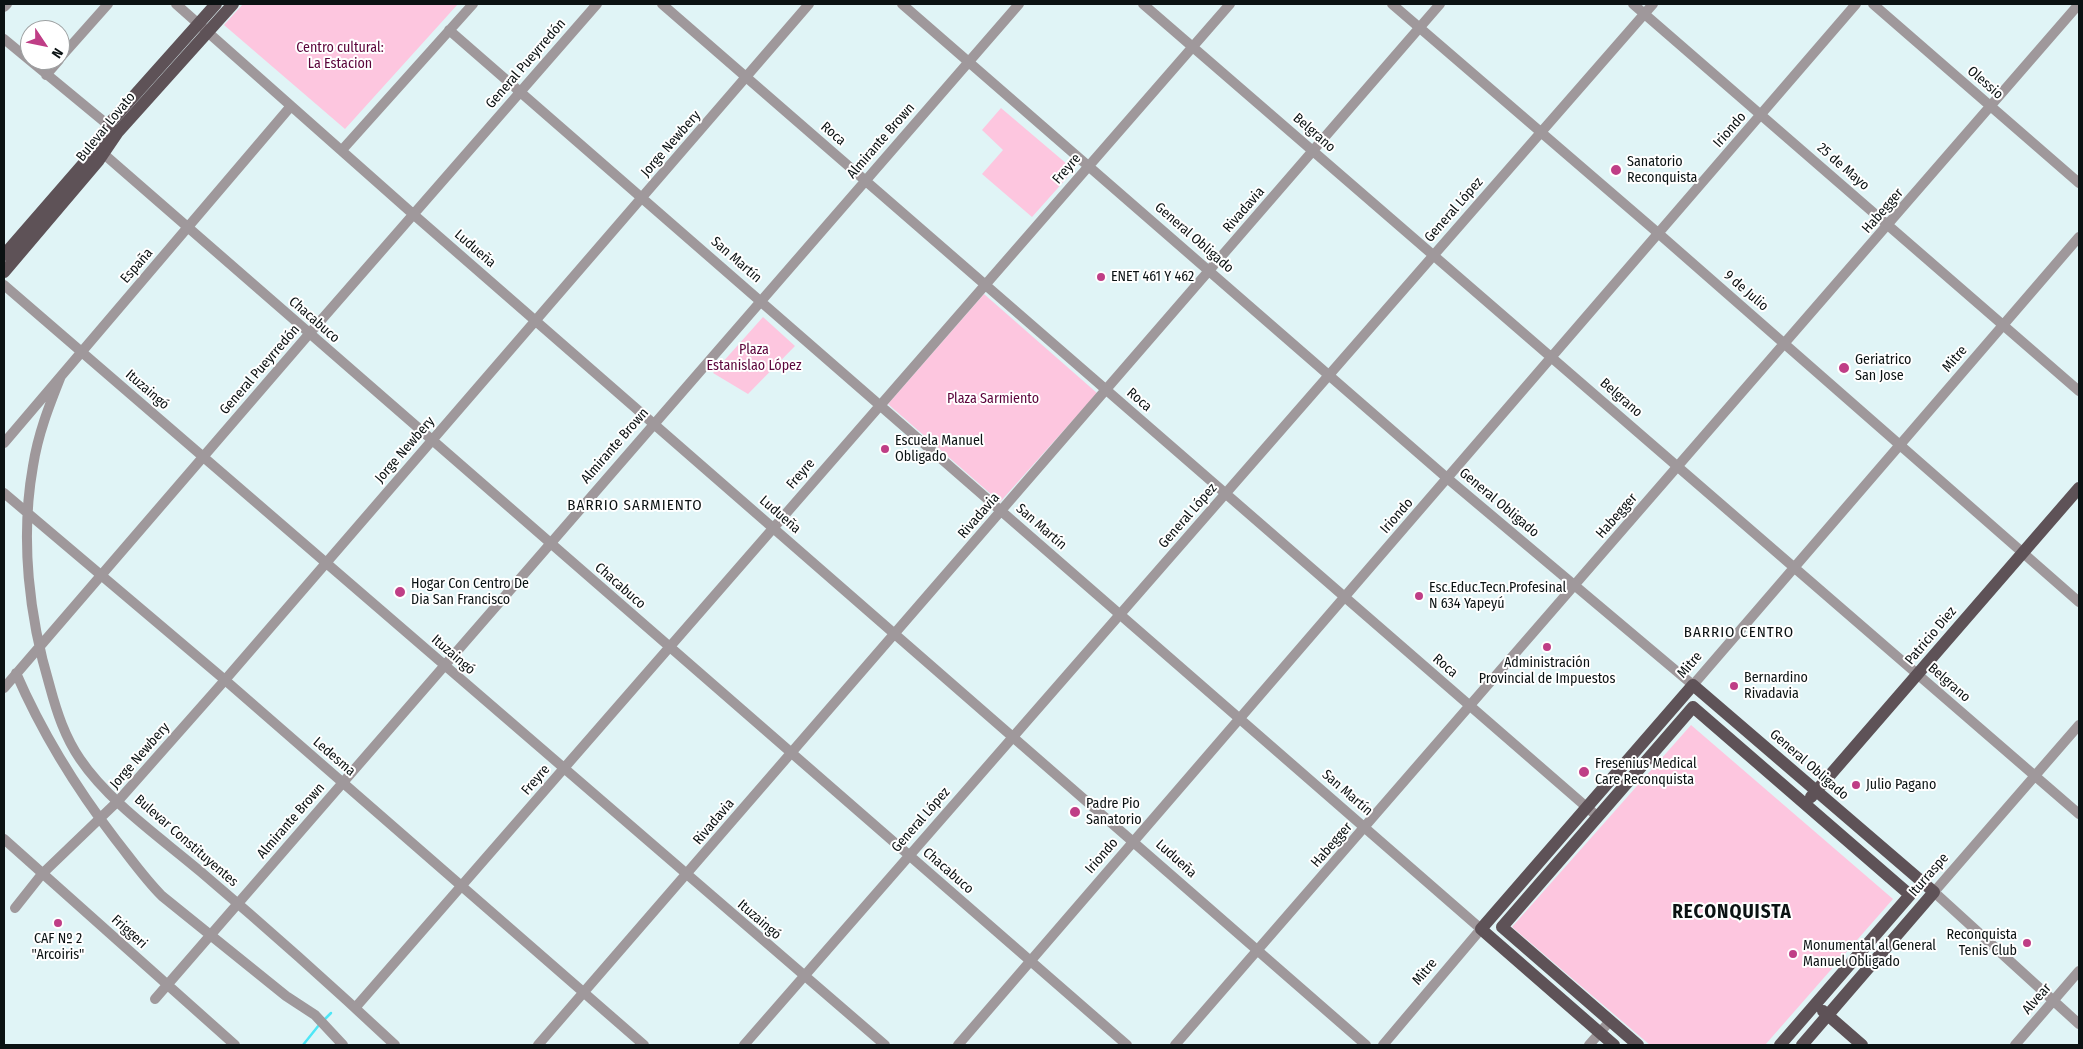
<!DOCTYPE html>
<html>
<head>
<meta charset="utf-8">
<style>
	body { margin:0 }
	#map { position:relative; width:2083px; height:1049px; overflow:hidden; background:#e0f4f6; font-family:"Fira Sans Condensed",sans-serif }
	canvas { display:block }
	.frame { position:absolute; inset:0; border:5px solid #0b1213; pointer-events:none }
	.north { position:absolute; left:20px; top:20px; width:50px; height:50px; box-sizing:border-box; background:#fff; border:1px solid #9da0a1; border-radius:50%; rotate:124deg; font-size:14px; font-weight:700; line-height:20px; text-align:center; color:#0b1213 }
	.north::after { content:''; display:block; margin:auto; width:18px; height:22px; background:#bf3e86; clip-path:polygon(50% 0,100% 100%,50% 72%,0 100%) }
</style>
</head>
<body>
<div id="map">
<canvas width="2083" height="1049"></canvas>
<div class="frame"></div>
<div class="north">N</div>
</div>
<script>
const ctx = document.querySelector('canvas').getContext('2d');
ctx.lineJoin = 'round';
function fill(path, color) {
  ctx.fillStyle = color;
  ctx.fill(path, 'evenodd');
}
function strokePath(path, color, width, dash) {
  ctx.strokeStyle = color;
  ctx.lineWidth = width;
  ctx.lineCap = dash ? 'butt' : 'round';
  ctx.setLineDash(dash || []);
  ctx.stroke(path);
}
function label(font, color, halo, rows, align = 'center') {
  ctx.font = font + ' "Fira Sans Condensed",sans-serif';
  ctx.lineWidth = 4;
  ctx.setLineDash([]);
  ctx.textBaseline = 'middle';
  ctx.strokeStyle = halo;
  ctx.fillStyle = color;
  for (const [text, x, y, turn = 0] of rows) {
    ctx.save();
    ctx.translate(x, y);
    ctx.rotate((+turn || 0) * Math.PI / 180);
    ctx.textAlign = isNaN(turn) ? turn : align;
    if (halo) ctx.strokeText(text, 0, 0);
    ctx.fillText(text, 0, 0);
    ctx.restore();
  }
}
const green = new Path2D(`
	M243 4H458L345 129 224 25Z
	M1001 108 1074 170 1032 217 982 174 1003 150 982 130Z
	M984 294 1097 393 1000 502 888 404Z
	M763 317 795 346 748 394 713 373Z
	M1691 725 1893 899 1765 1045H1650L1512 927Z`);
const stream = new Path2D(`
	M323 1021 331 1013
	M303 1045 319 1025`);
const minor = new Path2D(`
	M176 4 413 214 1366 1045
	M662 4 1598 817
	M902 4 1447 478 1693 685 2079 237
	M1143 4 2079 814
	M1392 4 1658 233 2079 602
	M1633 4 2079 391
	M1873 4 2079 183
	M4 7 7 4
	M449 30 1481 929 1383 1045
	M4 39 113 129
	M60 58 108 4
	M46 75 59 60
	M98 149 1127 1045
	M342 150 473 4
	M4 285 885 1045
	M61 376C49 406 38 434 33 466 20 539 29 617 50 687 57 713 65 737 80 759 109 802 161 838 201 872 267 928 332 986 395 1045
	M4 443 291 106
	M4 493 225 680 644 1045
	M16 673C42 733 76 788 116 840 131 859 145 879 162 896L286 996 315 1015 343 1045
	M4 688 309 334 597 4
	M2079 725 1934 892 2079 1024
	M4 839 235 1045
	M15 908 42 874 118 801 225 680 809 4
	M155 999 1019 4
	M355 1008 1230 4
	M538 1045 1440 4
	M744 1045 1653 4
	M958 1045 1856 4
	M1175 1045 2079 4
	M1589 1045 1610 1021
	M2015 1045 2079 971`);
const major = new Path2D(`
	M4 255 91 155 108 125 216 4
	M4 272 99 160 118 132 233 4
	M1811 797 2079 488
	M1823 1011 1862 1045
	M1614 1045 1481 929 1693 685 1934 892 1802 1045
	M1638 1045 1502 927 1693 707 1910 895 1780 1045`);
const markers = [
	[1616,170,6,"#bf3e86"],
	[1101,277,5,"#bf3e86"],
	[1844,368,6,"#bf3e86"],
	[885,449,5,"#bf3e86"],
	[400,592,6,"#bf3e86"],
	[1419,596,5,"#bf3e86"],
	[1547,647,5,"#bf3e86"],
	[1734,686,5,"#bf3e86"],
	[1584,772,6,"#bf3e86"],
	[1856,785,5,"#bf3e86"],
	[1075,812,6,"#bf3e86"],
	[58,923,5,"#bf3e86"],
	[2027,943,5,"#bf3e86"],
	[1793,954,5,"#bf3e86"]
];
const parkNames = [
	["Centro cultural:",340,48],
	["La Estacion",340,64],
	["Plaza",754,350],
	["Estanislao López",754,366],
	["Plaza Sarmiento",993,399]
];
const streetNames = [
	["General Pueyrredón",526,64,-49],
	["Olessio",1985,83,41],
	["Bulevar Lovato",106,127,-51],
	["Iriondo",1730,130,-49],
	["Belgrano",1314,133,41],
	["Roca",833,134,41],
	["Almirante Brown",881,141,-49],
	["Jorge Newbery",671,144,-49],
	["25 de Mayo",1843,167,41],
	["Freyre",1067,169,-49],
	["Rivadavia",1244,210,-49],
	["General López",1454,210,-49],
	["Habegger",1883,211,-49],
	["General Obligado",1194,238,41],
	["Ludueña",475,249,41],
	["San Martín",736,260,41],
	["España",137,266,-49],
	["9 de Julio",1746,291,41],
	["Chacabuco",314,320,41],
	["Mitre",1955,359,-49],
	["General Pueyrredón",260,370,-49],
	["Ituzaingó",147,390,41],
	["Belgrano",1621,398,41],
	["Roca",1139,400,41],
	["Almirante Brown",615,446,-49],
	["Jorge Newbery",405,450,-49],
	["Freyre",801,474,-49],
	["General Obligado",1499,503,40],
	["Ludueña",780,515,41],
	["Rivadavia",979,516,-49],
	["General López",1188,516,-49],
	["Iriondo",1397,516,-49],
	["Habegger",1617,516,-49],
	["San Martín",1041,527,41],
	["Chacabuco",620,586,41],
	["Patricio Diez",1931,636,-50],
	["Ituzaingó",453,655,41],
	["Mitre",1690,665,-49],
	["Roca",1445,666,41],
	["Belgrano",1949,683,41],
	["Jorge Newbery",140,756,-49],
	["Ledesma",334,757,41],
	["General Obligado",1809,765,41],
	["Freyre",536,780,-49],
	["San Martín",1347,793,41],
	["General López",921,820,-49],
	["Almirante Brown",291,821,-49],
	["Rivadavia",714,822,-50],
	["Bulevar Constituyentes",186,841,41],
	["Habegger",1332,845,-49],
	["Iriondo",1102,856,-49],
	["Ludueña",1176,859,42],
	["Chacabuco",948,871,41],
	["Iturraspe",1929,875,-49],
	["Ituzaingó",759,920,41],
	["Friggeri",129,932,42],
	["Mitre",1425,972,-50],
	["Alvear",2037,999,-49]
];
const poiNames = [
	["Sanatorio",1627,162],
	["Reconquista",1627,178],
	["ENET 461 Y 462",1111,277],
	["Geriatrico",1855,360],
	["San Jose",1855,376],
	["Escuela Manuel",895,441],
	["Obligado",895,457],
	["Hogar Con Centro De",411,584],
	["Dia San Francisco",411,600],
	["Esc.Educ.Tecn.Profesinal",1429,588],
	["N 634 Yapeyú",1429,604],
	["Administración",1547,663,"center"],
	["Provincial de Impuestos",1547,679,"center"],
	["Bernardino",1744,678],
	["Rivadavia",1744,694],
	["Fresenius Medical",1595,764],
	["Care Reconquista",1595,780],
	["Julio Pagano",1866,785],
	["Padre Pio",1086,804],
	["Sanatorio",1086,820],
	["Reconquista",2017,935,"right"],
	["Tenis Club",2017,951,"right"],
	["CAF Nº 2",58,939,"center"],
	["\"Arcoiris\"",58,955,"center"],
	["Monumental al General",1803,946],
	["Manuel Obligado",1803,962]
];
const neighbourhoodNames = [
	["BARRIO SARMIENTO",635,506],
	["BARRIO CENTRO",1739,633]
];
const districtNames = [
	["RECONQUISTA",1732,913]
];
fill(green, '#fdc6df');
strokePath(stream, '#4ee7f7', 2.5);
strokePath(minor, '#9f989b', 10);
strokePath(major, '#5e5257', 12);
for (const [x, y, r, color] of markers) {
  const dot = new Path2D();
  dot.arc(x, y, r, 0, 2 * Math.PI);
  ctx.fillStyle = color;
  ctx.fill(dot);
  strokePath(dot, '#fff', 2);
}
label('14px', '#5b053b', '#fff', parkNames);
label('14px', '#0b1213', '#fff', streetNames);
label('14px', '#0b1213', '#fff', poiNames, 'left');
ctx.letterSpacing = '1px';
label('15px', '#0b1213', '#fff', neighbourhoodNames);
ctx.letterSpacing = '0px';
ctx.letterSpacing = '1px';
label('bold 19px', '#0b1213', '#fff', districtNames);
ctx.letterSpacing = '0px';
</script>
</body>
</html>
